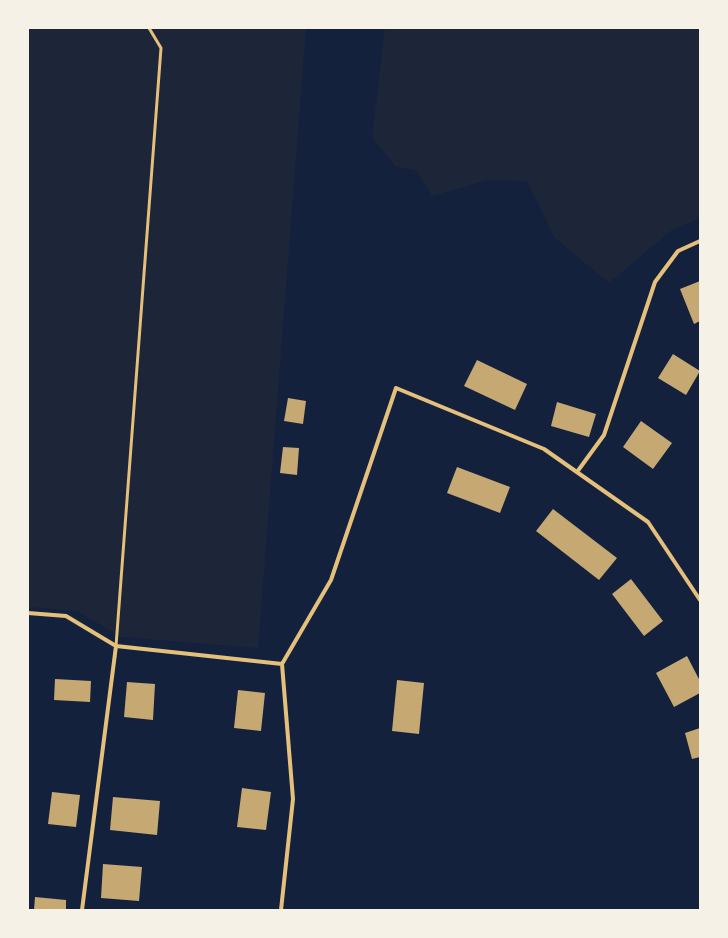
<!DOCTYPE html>
<html>
<head>
<meta charset="utf-8">
<style>
	body { margin:0 }
	#map { position:relative; width:728px; height:938px; overflow:hidden; background:#14213d; font-family:"PT Sans",sans-serif }
	canvas { display:block }
	.frame { position:absolute; inset:0; border:29px solid #f6f1e7; pointer-events:none }
</style>
</head>
<body>
<div id="map">
<canvas width="728" height="938"></canvas>
<div class="frame"></div>
</div>
<script>
const ctx = document.querySelector('canvas').getContext('2d');
ctx.lineJoin = 'round';
function fill(path, color) {
  ctx.fillStyle = color;
  ctx.fill(path, 'evenodd');
}
function strokePath(path, color, width, dash) {
  ctx.strokeStyle = color;
  ctx.lineWidth = width;
  ctx.lineCap = dash ? 'butt' : 'round';
  ctx.setLineDash(dash || []);
  ctx.stroke(path);
}
const green = new Path2D(`
	M28 28H306L258 648 121 637 77 611 28 607Z
	M385 28H700V218L672 230 609 283 555 238 527 181 489 180 432 196 417 171 395 166 372 137Z`);
const building = new Path2D(`
	M700 281V321L694 324 680 289Z
	M673 354 700 371 686 395 658 378Z
	M477 360 527 384 515 410 464 386Z
	M288 398 306 401 303 424 284 421Z
	M557 402 596 414 589 437 551 426Z
	M641 421 672 443 653 469 623 447Z
	M283 447 299 448 297 475 280 473Z
	M457 467 510 487 500 513 447 493Z
	M553 509 617 558 599 580 536 531Z
	M631 579 663 621 644 636 612 594Z
	M687 656 700 681V693L674 707 656 673Z
	M55 679 91 681 90 702 54 700Z
	M397 680 424 683 419 734 392 731Z
	M127 682 155 684 153 720 124 717Z
	M238 690 265 693 261 731 234 728Z
	M700 728V757L692 759 685 733Z
	M242 788 271 792 266 830 237 827Z
	M52 792 80 795 76 827 48 824Z
	M113 797 160 801 157 835 110 830Z
	M103 864 142 867 139 901 101 898Z
	M35 897 66 900V910H34Z`);
const service = new Path2D(`
	M116 646 161 48 149 28`);
const minor = new Path2D(`
	M577 472 604 435 655 282 678 251 700 241
	M28 613 66 616 116 646 282 664
	M282 664 331 580 396 388 544 449 648 522 700 600
	M82 910 116 646
	M281 910 293 799 282 664`);
fill(green, '#1d2539');
fill(building, '#c6a872');
strokePath(service, '#e5c07b', 3);
strokePath(minor, '#e5c07b', 4);
</script>
</body>
</html>
